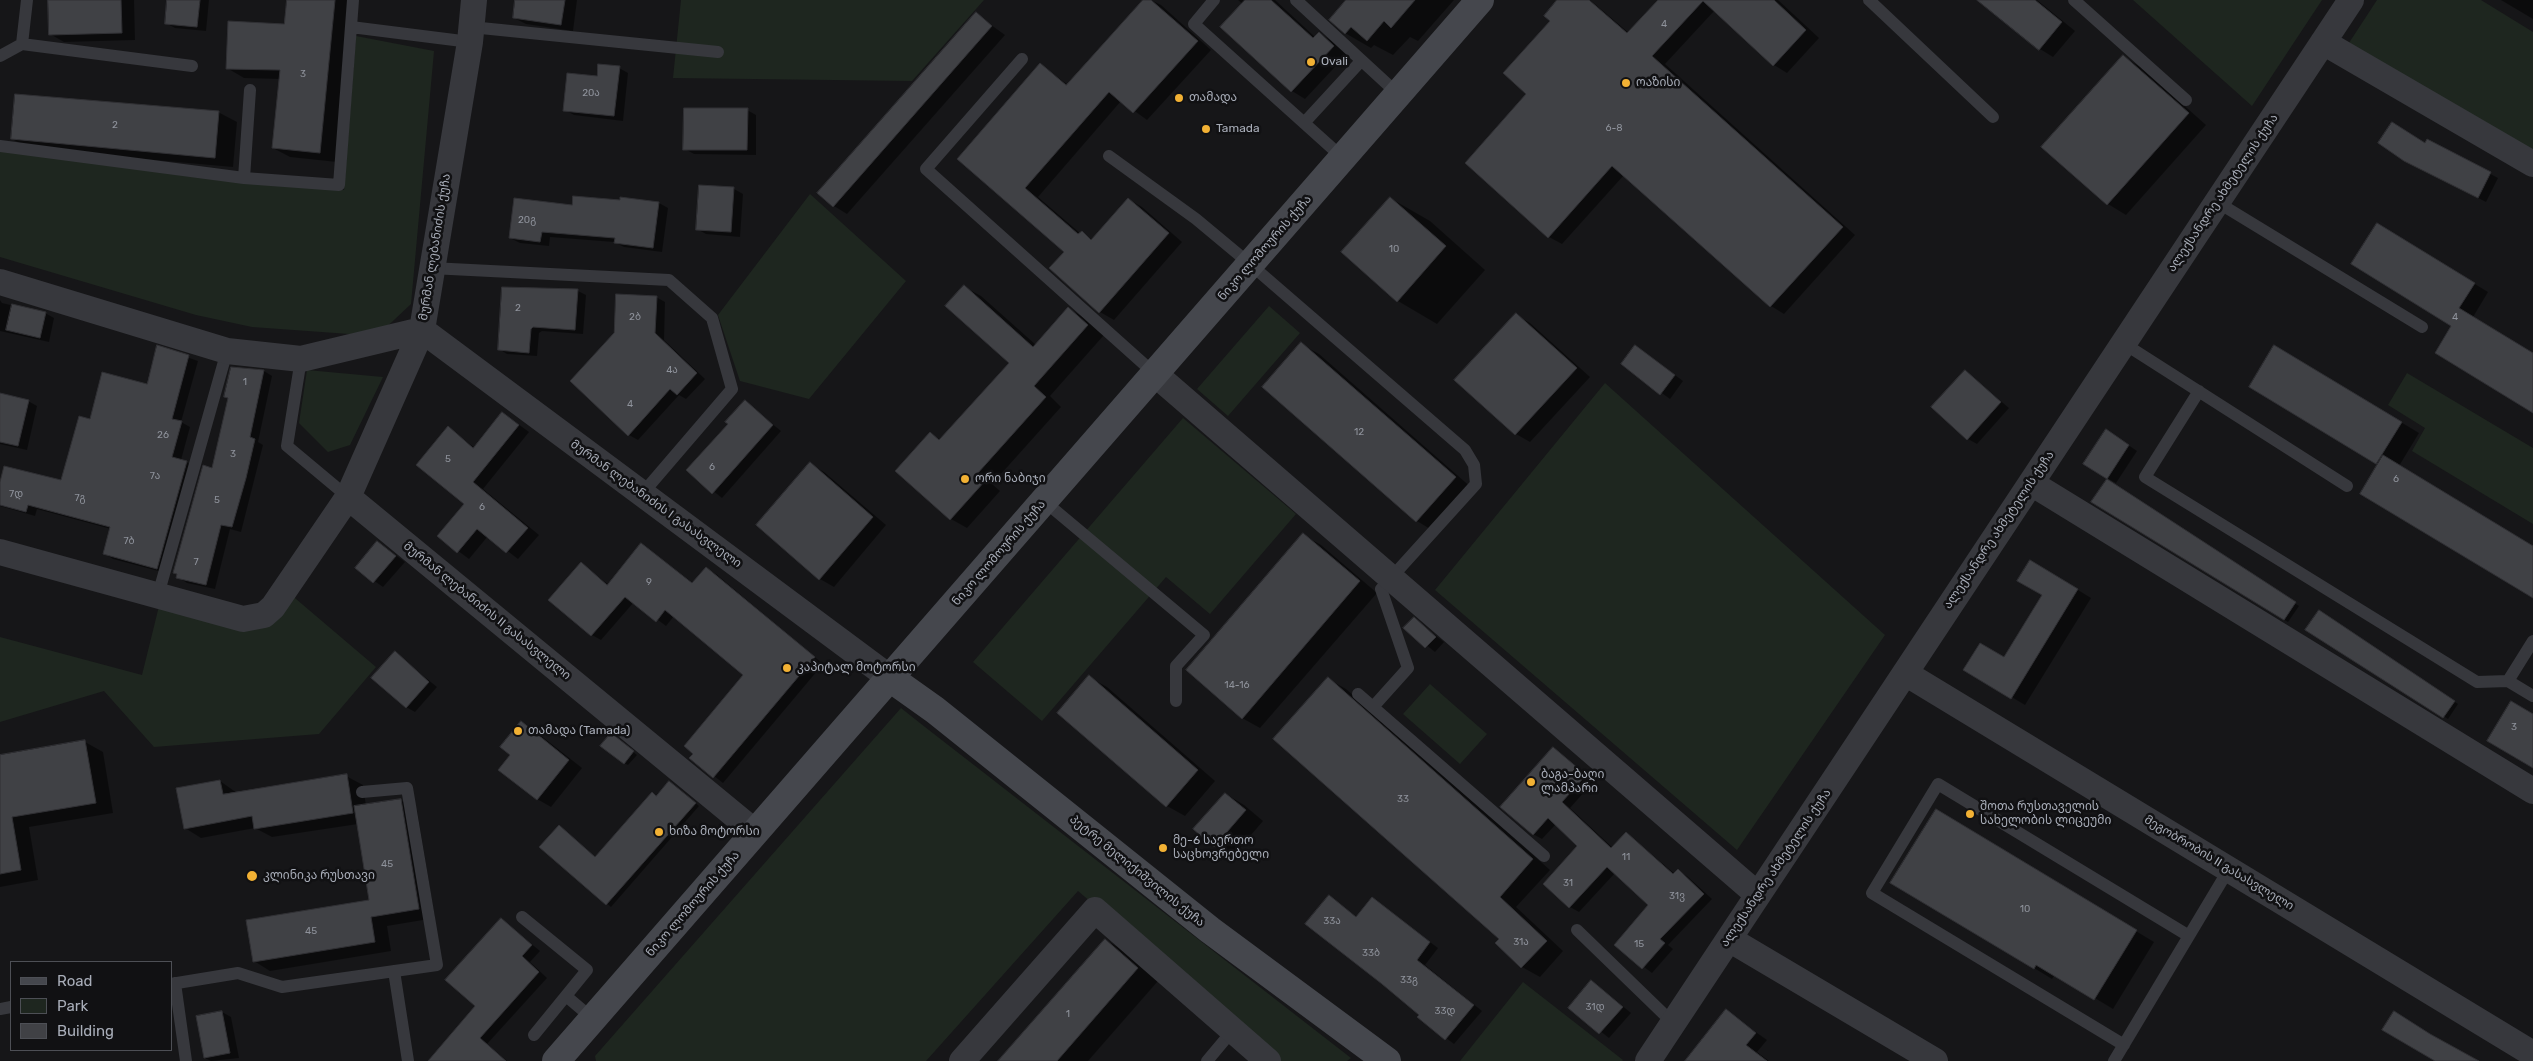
<!DOCTYPE html>
<html>
<head>
<meta charset="utf-8">
<style>
	body { margin:0 }
	#map { position:relative; width:2533px; height:1061px; overflow:hidden; background:#161618; font-family:Rubik,sans-serif }
	canvas { display:block }
	.legend { position:absolute; left:10px; top:961px; width:162px; height:90px; box-sizing:border-box; background:#111113; border:1px solid #4d4f55; margin:0; padding:6px 9px; list-style:none; font-size:15px; color:#a8adb8 }
	.legend li { display:flex; align-items:center; gap:10px; height:25px }
	.legend b { width:25px; border:1px solid #4d4f55 }
</style>
</head>
<body>
<div id="map">
<canvas width="2533" height="1061"></canvas>
<ul class="legend">
<li><b style="height:6px;background:#45474d"></b>Road</li>
<li><b style="height:14px;background:#1e261f"></b>Park</li>
<li><b style="height:14px;background:#404145"></b>Building</li>
</ul>
</div>
<script>
const ctx = document.querySelector('canvas').getContext('2d');
ctx.lineJoin = 'round';
function fill(path, color) {
  ctx.fillStyle = color;
  ctx.fill(path, 'evenodd');
}
function strokePath(path, color, width, dash) {
  ctx.strokeStyle = color;
  ctx.lineWidth = width;
  ctx.lineCap = dash ? 'butt' : 'round';
  ctx.setLineDash(dash || []);
  ctx.stroke(path);
}
function label(font, color, halo, rows, align = 'center') {
  ctx.font = font + ' Rubik,"Noto Sans Georgian",sans-serif';
  ctx.lineWidth = 5;
  ctx.setLineDash([]);
  ctx.textBaseline = 'middle';
  ctx.strokeStyle = halo;
  ctx.fillStyle = color;
  for (const [text, x, y, turn = 0] of rows) {
    ctx.save();
    ctx.translate(x, y);
    ctx.rotate((+turn || 0) * Math.PI / 180);
    ctx.textAlign = isNaN(turn) ? turn : align;
    if (halo) ctx.strokeText(text, 0, 0);
    ctx.fillText(text, 0, 0);
    ctx.restore();
  }
}
const green = new Path2D(`
	M681 0H984L912 81 673 78Z
	M2133 0H2322L2252 106Z
	M2377 0H2481L2533 32V158L2345 49Z
	M356 36 434 51 411 304 377 336 252 327 196 315 0 257V150L252 183 344 190Z
	M810 194 906 281 809 399 740 381 718 315Z
	M1269 306 1300 333 1228 416 1197 389Z
	M307 370 383 377 350 445 328 452 299 423Z
	M2407 373 2533 448V524L2412 451 2425 428 2388 405Z
	M1605 383 1885 635 1737 850 1435 590Z
	M1183 418 1296 514 1210 614 1166 577 1042 721 973 662Z
	M289 593 376 667 319 734 154 747 104 691 0 722V637L142 675 160 602 239 630Z
	M1430 684 1487 734 1460 764 1403 714Z
	M901 708 925 727 1351 1058 1347 1061H1277L1078 891 926 1061H596L595 1056Z
	M1523 982 1623 1060 1622 1061H1460Z`);
const shadow = new Path2D(`
	M49 0H134L135 40 64 42 50 34Z
	M168 0H209L206 31 175 28 166 23Z
	M288 0H353L337 162 290 157 273 148 280 79 244 78 227 68 286 25Z
	M516 0H577L573 31 526 24 514 18Z
	M1145 0H1151L1161 5 1211 50 1147 120 1121 101 1038 197 1081 234 1093 240 1128 199 1142 207 1182 242 1114 320 1100 312 1051 268 1065 251 958 159 1041 65 1068 85Z
	M1238 0H1275L1315 37 1319 33 1332 41 1347 54 1305 99 1292 91 1243 4Z
	M1348 0H1454L1418 41 1410 37 1393 55 1374 45 1371 48 1345 33Z
	M1559 0H1590L1629 33 1659 0H1778L1819 38 1787 73 1774 65 1715 10 1665 64 1855 235 1784 314 1771 306 1624 175 1562 244 1549 237 1528 94Z
	M1979 0H2037L2075 31 2053 57 2040 49Z
	M2501 0H2533V19Z
	M976 14 1005 35 847 214 834 206Z
	M2123 57 2141 67 2206 125 2126 215 2108 204 2043 147Z
	M619 68 628 73 623 121 574 115 565 110 598 77Z
	M747 110 756 115V155L694 154 685 149Z
	M218 112 237 122 233 167 31 149 12 139Z
	M2428 141 2498 178 2486 202 2414 165Z
	M701 186 734 189 743 194 740 237 706 234 697 229Z
	M1390 198 1430 221 1485 270 1437 324 1398 301Z
	M659 203 668 208 662 252 624 247 614 242 550 237 549 246 520 243 510 238 573 206Z
	M2391 233 2488 292 2473 317 2533 354V412L2453 325Z
	M964 287 981 296 1036 345 1069 309 1085 318 1104 335 1050 396 1061 407 992 484 1000 491 967 528 951 519 930 434 941 440 1010 363Z
	M578 291 586 295 583 334 542 331 539 333 537 356 507 354 499 349Z
	M656 297 665 302 664 340 705 379 686 399 679 395 638 440 629 435 571 381Z
	M0 300 2 303 45 313 54 318 49 342 0 331Z
	M1516 315 1530 323 1590 377 1530 442 1516 434 1456 380Z
	M1301 344 1319 354 1473 489 1435 532 1417 521 1263 387Z
	M158 347 198 361 181 422 190 427 181 460 196 467 166 573 113 559 104 553 111 529 37 509 35 516 0 506V487L62 482 91 421 147 386Z
	M1644 352 1683 381 1670 399 1622 364Z
	M2293 357 2419 433 2399 466 2533 547V597L2379 464 2250 386Z
	M264 371 272 376 258 442 263 445 241 532 230 529 215 589 187 583 178 577 213 469Z
	M1965 371 2009 408 1977 444 1968 439Z
	M0 394 28 401 37 406 27 450 0 444Z
	M745 402 781 431 722 498 687 470 729 424Z
	M503 413 529 432 483 489 539 535 518 559 488 536 469 559 438 536 465 504 448 428 475 448Z
	M2115 436 2137 451 2116 483 2107 478Z
	M810 464 824 472 886 525 834 587 820 579Z
	M2107 481 2299 606 2288 622 2093 502Z
	M1303 535 1321 545 1377 593 1260 728 1242 718Z
	M378 542 405 562 383 587 356 568Z
	M641 544 693 583 706 568 716 574 823 664 723 783 691 758 745 675 674 616 666 626 634 602 601 640 592 635 581 564 609 585Z
	M2044 569 2091 598 2025 705 1965 669 2004 659 2043 595Z
	M2323 614 2458 704 2448 719 2307 629Z
	M1414 619 1444 642 1435 652 1405 628Z
	M395 653 437 687 415 712 406 707Z
	M1089 677 1107 687 1215 781 1185 816 1167 806Z
	M1328 679 1346 689 1550 870 1516 907 1563 951 1540 977 1522 967Z
	M521 723 535 731 582 768 551 807 537 799 512 755Z
	M615 737 637 755 628 765 624 763Z
	M85 742 103 752 113 813 29 827 38 880 0 887V756Z
	M1553 749 1594 781 1570 808 1613 848 1626 833 1675 874 1678 871 1687 876 1712 899 1668 945 1673 949 1652 973 1615 945 1650 905 1615 873 1579 912 1570 907 1579 846 1556 824 1542 839 1533 834Z
	M346 776 363 785 366 806 400 800 417 810 435 918 387 926 391 951 270 971 254 961 370 901 358 824 272 837 255 828 201 838 185 828 220 781 237 793Z
	M674 785 699 806 611 907 541 847 563 829 596 858 652 793 657 797Z
	M1226 794 1244 805 1263 821 1233 856 1215 846Z
	M1954 821 2154 942 2113 1009 2055 974 2052 979 2034 968Z
	M1329 897 1357 917 1372 899 1438 948 1425 965 1482 1011 1454 1044 1418 1017 1420 1015Z
	M501 919 540 951 530 962 547 978 487 1044 507 1061H436L477 1006Z
	M1106 940 1126 952 1158 981 1088 1061H999Z
	M1592 981 1631 1013 1609 1038 1570 1007Z
	M1726 1011 1767 1040 1757 1052 1769 1061H1686Z
	M222 1012 231 1017 239 1058 211 1061 205 1058Z`);
const building = new Path2D(`
	M48 0H121L122 33 49 35Z
	M167 0H200L197 27 165 24Z
	M287 0H335L320 153 272 148 280 70 226 69 228 21 284 24Z
	M515 0H565L561 25 513 18Z
	M1143 0H1151L1198 41 1133 113 1109 92 1025 188 1078 234 1082 231 1091 240 1128 198 1169 233 1099 313 1049 268 1064 252 957 159 1040 63 1066 85Z
	M1245 0H1271L1313 38 1319 32 1334 46 1291 92 1220 27Z
	M1346 0H1415L1391 28 1384 21 1367 41 1351 27 1345 34 1329 20Z
	M1557 0H1589L1627 33 1658 0H1774L1806 30 1773 66 1703 1 1652 56 1843 227 1770 307 1612 166 1548 238 1465 163 1526 94 1503 73 1550 21 1544 16Z
	M1977 0H2035L2062 22 2039 50Z
	M976 12 992 26 833 207 817 193Z
	M2123 55 2189 113 2107 205 2041 147Z
	M598 64 620 66 614 116 563 111 567 73 597 76Z
	M15 94 219 111 215 158 11 139Z
	M684 108H748L747 150H683Z
	M2392 122 2425 143 2427 139 2491 172 2478 198 2404 161 2378 143Z
	M699 185 734 187 731 232 696 230Z
	M573 196 620 200V197L659 202 653 248 614 243 615 238 542 232 540 242 509 238 514 198 572 205Z
	M1390 197 1446 246 1397 302 1341 252Z
	M2377 223 2475 283 2459 308 2533 353V413L2435 353 2451 326 2351 264Z
	M964 285 1033 347 1068 307 1088 325 1034 386 1046 397 977 474 985 481 950 520 895 471 930 432 939 440 1009 363 945 306Z
	M502 287 578 289 575 330 533 327 531 329 529 353 498 350Z
	M616 294 657 296 655 333 697 373 677 395 670 389 628 436 570 381 614 333Z
	M12 304 46 312 40 338 6 330Z
	M1516 313 1577 368 1515 435 1454 380Z
	M1301 342 1456 477 1416 522 1262 387Z
	M157 345 189 355 172 419 182 421 172 457 187 461 157 569 103 554 110 527 28 505 26 512 0 505V482L4 466 61 480 79 416 90 419 102 372 147 384Z
	M1635 345 1675 375 1660 395 1621 364Z
	M2274 345 2402 422 2376 464 2249 387Z
	M231 367 264 370 250 437 255 439 246 478 232 527 221 525 206 585 176 578 177 574 173 573 203 465 212 468 228 398 224 397Z
	M1965 370 2001 402 1967 440 1931 407Z
	M0 393 29 400 18 446 0 442Z
	M745 400 773 425 712 494 686 470 728 424 725 422Z
	M502 412 519 425 473 482 528 528 506 553 477 529 457 553 437 536 464 504 416 465 448 426 473 448Z
	M2106 429 2129 445 2107 479 2083 464Z
	M2383 455 2533 546V598L2360 494Z
	M810 462 873 517 819 580 756 525Z
	M2107 479 2296 602 2284 620 2091 502Z
	M1303 533 1360 581 1242 719 1186 670Z
	M377 541 396 556 373 583 355 568Z
	M641 543 692 583 706 567 815 657 713 778 689 758 693 754 684 746 743 675 665 610 656 622 625 597 591 636 548 600 581 562 607 585Z
	M2030 560 2078 589 2011 699 1963 670 1980 643 2004 657 2042 595 2017 581Z
	M2319 610 2455 701 2443 718 2305 630Z
	M1414 617 1436 637 1425 648 1403 628Z
	M395 651 429 682 406 708 371 678Z
	M1089 675 1198 770 1166 807 1057 713Z
	M1328 677 1533 859 1500 897 1547 941 1521 968 1495 943 1499 939 1273 739Z
	M2511 701 2533 714V768L2487 741Z
	M521 721 569 760 537 800 498 770 510 755 500 747Z
	M611 733 634 751 624 764 600 746Z
	M85 740 96 803 12 817 21 870 0 874V755Z
	M1553 747 1586 775 1562 802 1611 848 1626 832 1673 874 1678 869 1704 894 1660 939 1665 943 1642 969 1614 945 1648 905 1607 867 1569 908 1543 884 1577 846 1548 818 1533 835 1500 807Z
	M347 774 353 813 254 829 252 816 184 829 176 788 220 780 223 794Z
	M669 781 696 803 606 905 539 847 559 825 595 857 652 792 656 796Z
	M1225 793 1246 810 1214 847 1193 829Z
	M401 799 419 909 371 917 375 942 253 962 246 920 369 900 354 806Z
	M1936 809 2137 930 2094 1000 2036 965 2034 969 1890 883Z
	M1329 895 1356 917 1372 897 1430 942 1417 960 1474 1005 1445 1040 1417 1017 1419 1015 1382 984 1305 924Z
	M501 918 532 945 522 956 539 972 480 1038 506 1061H428L475 1006 445 980Z
	M1105 939 1138 968 1057 1061H998Z
	M1591 980 1623 1007 1599 1034 1568 1008Z
	M1726 1009 1756 1033 1746 1045 1767 1061H1685Z
	M222 1011 230 1053 204 1058 196 1016Z
	M2394 1011 2430 1034 2479 1061H2435L2382 1030Z`);
const lane = new Path2D(`
	M1214 0 1194 24 1343 158
	M1296 0 1398 94
	M1869 0 1993 117
	M2074 0 2186 100
	M351 27 470 42
	M471 27 718 52
	M22 44 192 66
	M0 56 22 44 27 0
	M1022 59 926 169 1155 374
	M250 90 244 178 339 185 353 0
	M1304 123 1361 61
	M0 146 244 178
	M1109 156 1196 219 1250 264 1465 450 1474 465 1476 484 1381 589 1408 668 1373 707
	M2217 202 2422 327
	M431 268 669 280 712 318 732 389 642 494
	M2123 343 2347 486
	M301 359 287 446 348 497
	M2199 391 2145 477 2477 682 2508 681 2533 696
	M1044 501 1204 635 1176 666V701
	M158 595 227 351
	M2508 681 2533 641
	M1358 694 1544 856
	M522 917 587 970 534 1035
	M1577 930 1673 1023
	M394 971 408 1061
	M175 983 186 1061
	M171 984 238 973 282 987 437 965 407 788 362 792
	M566 996 593 1019
	M0 1009 11 1007
	M2124 1045 1872 893 1938 784 2189 936
	M1207 1061 1233 1030
	M2114 1061 2229 869`);
const street = new Path2D(`
	M2323 42 2533 164
	M0 282 227 351 301 359 422 330
	M422 330 890 678
	M1155 374 1758 895
	M2031 483 2533 791
	M348 497 755 832
	M0 552 243 619 264 615 273 607 348 497 422 330 470 42 474 0
	M1905 673 2533 1054
	M1729 939 1935 1061
	M962 1061 1095 910 1268 1061
	M1648 1061 2351 0`);
const secondary = new Path2D(`
	M890 678 935 710 1210 930 1387 1061
	M556 1061 1480 0`);
const markers = [
	[1311,62,5,"#f2b134"],
	[1626,83,5,"#f2b134"],
	[1179,98,5,"#f2b134"],
	[1206,129,5,"#f2b134"],
	[965,479,5,"#f2b134"],
	[787,668,5,"#f2b134"],
	[518,731,5,"#f2b134"],
	[1531,782,5,"#f2b134"],
	[1970,814,5,"#f2b134"],
	[659,832,5,"#f2b134"],
	[1163,848,5,"#f2b134"],
	[252,876,6,"#f2b134"]
];
const numberNames = [
	["4",1664,24],
	["3",303,74],
	["20ა",591,93],
	["2",115,125],
	["6-8",1614,128],
	["20გ",527,220],
	["10",1394,249],
	["2",518,308],
	["2ბ",635,317],
	["4",2455,317],
	["4ა",672,370],
	["1",245,382],
	["4",630,404],
	["12",1359,432],
	["26",163,435],
	["3",233,454],
	["5",448,459],
	["6",712,467],
	["7ა",155,476],
	["6",2396,479],
	["7დ",16,494],
	["7გ",80,498],
	["5",217,500],
	["6",482,507],
	["7ბ",129,541],
	["7",196,562],
	["9",649,582],
	["14-16",1237,685],
	["3",2514,727],
	["33",1403,799],
	["11",1626,857],
	["45",387,864],
	["31",1568,883],
	["31ვ",1677,896],
	["10",2025,909],
	["33ა",1332,921],
	["45",311,931],
	["31ა",1521,942],
	["15",1639,944],
	["33ბ",1371,953],
	["33გ",1409,980],
	["31დ",1595,1007],
	["33დ",1445,1011],
	["1",1068,1014]
];
const poiNames = [
	["Ovali",1321,62],
	["ოაზისი",1636,83],
	["თამადა",1189,98],
	["Tamada",1216,129],
	["ორი ნაბიჯი",975,479],
	["კაპიტალ მოტორსი",797,668],
	["თამადა (Tamada)",528,731],
	["ბაგა-ბაღი",1541,775],
	["ლამპარი",1541,789],
	["შოთა რუსთაველის",1980,807],
	["სახელობის ლიცეუმი",1980,821],
	["ხიზა მოტორსი",669,832],
	["მე-6 საერთო",1173,841],
	["საცხოვრებელი",1173,855],
	["კლინიკა რუსთავი",263,876]
];
const streetNames = [
	["ალექსანდრე ახმეტელის ქუჩა",2223,193,-56],
	["მურმან ლებანიძის ქუჩა",435,247,-81],
	["ნიკო ლომოურის ქუჩა",1265,248,-49],
	["მურმან ლებანიძის I გასასვლელი",656,504,36],
	["ალექსანდრე ახმეტელის ქუჩა",1999,530,-56],
	["ნიკო ლომოურის ქუჩა",999,553,-49],
	["მურმან ლებანიძის II გასასვლელი",487,611,39],
	["მეგობრობის II გასასვლელი",2219,863,31],
	["ალექსანდრე ახმეტელის ქუჩა",1776,868,-56],
	["პეტრე მელიქიშვილის ქუჩა",1137,871,39],
	["ნიკო ლომოურის ქუჩა",693,904,-49]
];
fill(green, '#1e261f');
fill(shadow, '#0007');
fill(building, '#404145');
strokePath(building, '#303034', 1);
strokePath(lane, '#37383d', 12);
strokePath(street, '#37383d', 26);
strokePath(secondary, '#45474d', 28);
for (const [x, y, r, color] of markers) {
  const dot = new Path2D();
  dot.arc(x, y, r, 0, 2 * Math.PI);
  ctx.fillStyle = color;
  ctx.fill(dot);
  strokePath(dot, '#111113', 2);
}
label('10px', '#8e929b', null, numberNames);
label('12px', '#a8adb8', '#111113', poiNames, 'left');
label('12px', '#a8adb8', '#111113', streetNames);
</script>
</body>
</html>
